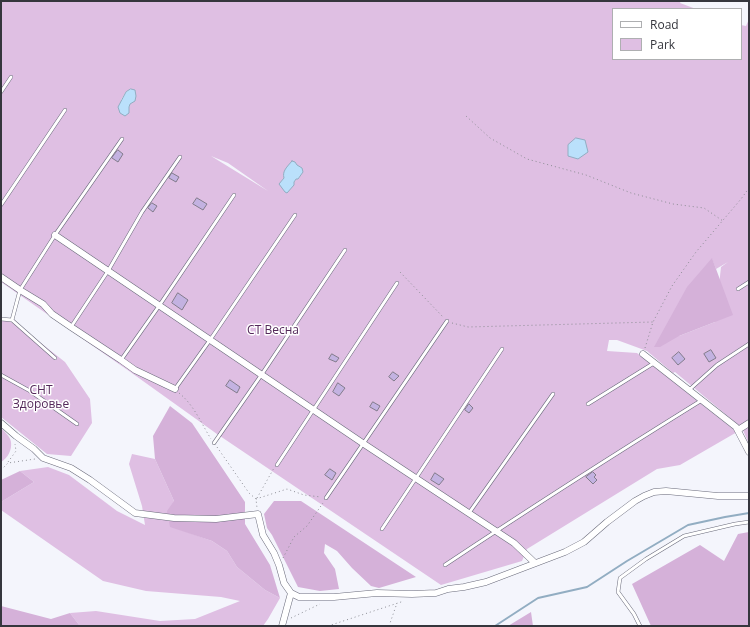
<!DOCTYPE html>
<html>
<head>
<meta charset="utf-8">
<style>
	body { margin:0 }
	#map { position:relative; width:750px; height:627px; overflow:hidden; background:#f4f5fc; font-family:"Open Sans",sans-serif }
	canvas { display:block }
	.frame { position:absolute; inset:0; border:2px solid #35363d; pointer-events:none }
	.legend { position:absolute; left:612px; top:8px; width:130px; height:52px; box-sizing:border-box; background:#fff; border:1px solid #aeafb1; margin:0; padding:5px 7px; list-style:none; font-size:12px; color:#35363d }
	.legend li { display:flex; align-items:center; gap:8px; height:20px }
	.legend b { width:20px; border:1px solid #aeafb1 }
</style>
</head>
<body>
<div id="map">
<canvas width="750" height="627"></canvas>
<div class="frame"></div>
<ul class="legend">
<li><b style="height:5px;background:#fff"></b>Road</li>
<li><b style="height:11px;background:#dfbfe3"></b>Park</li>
</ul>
</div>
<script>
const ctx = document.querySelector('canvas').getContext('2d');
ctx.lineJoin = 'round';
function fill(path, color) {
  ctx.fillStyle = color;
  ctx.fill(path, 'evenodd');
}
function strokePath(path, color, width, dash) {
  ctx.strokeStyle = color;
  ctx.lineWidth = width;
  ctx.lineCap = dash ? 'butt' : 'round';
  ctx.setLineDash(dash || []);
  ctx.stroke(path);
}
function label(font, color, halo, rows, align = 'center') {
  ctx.font = font + ' "Open Sans",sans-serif';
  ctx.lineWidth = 3;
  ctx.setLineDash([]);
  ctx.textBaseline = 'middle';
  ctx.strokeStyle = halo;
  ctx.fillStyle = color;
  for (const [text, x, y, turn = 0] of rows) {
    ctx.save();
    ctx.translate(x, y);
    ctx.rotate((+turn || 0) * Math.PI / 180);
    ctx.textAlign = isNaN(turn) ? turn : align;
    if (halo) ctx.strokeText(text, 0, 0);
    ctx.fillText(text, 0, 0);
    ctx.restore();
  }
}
const green = new Path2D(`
	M1 1H681L680 3 696 9H613V59H741V25L746 26 749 19V444L742 428 675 372 673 373 647 351 617 340H609L607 351 637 353 737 432 680 465 657 469 527 549 522 561 441 585 217 434 129 371 1 282ZM131 89 130 104 129 107 121 100 126 92ZM211 156 228 163 268 191ZM302 168V172L298 179H296L294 182H281L284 178ZM712 259 716 269 728 262 721 267 715 322 679 336Z
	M1 317 19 326 65 362 90 399 92 423 71 456 47 454 1 417Z
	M1 428C4 431 10 436 11 442 12 450 8 458 1 462Z
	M132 454 155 459 174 501 170 526 212 541 227 551 237 567 265 590 280 598 268 619 263 626H80L70 613 96 611 160 621 195 619 240 601 221 597 146 591 103 581 1 510V502L34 482 20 471 48 467 69 475 117 511 145 525 142 506 129 464Z`);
const forest = new Path2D(`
	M712 258 733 315 679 336 660 347H654L687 287Z
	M170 406 192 423 245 502V524L270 565 280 598 265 590 237 567 227 551 212 541 170 527 167 511 174 501 155 459 153 436Z
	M20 471 34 482 1 502V480Z
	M274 501H301L416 577 379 588 371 586 352 568 337 551 325 544 324 553 335 569 339 589 320 591 298 587 272 535 267 528 264 514Z
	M749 532V626H651L632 584 700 545 724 561 738 534Z
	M1 606 51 619 70 613 80 626H1Z
	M531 612 533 626H508Z`);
const water = new Path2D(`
	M131 89 135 90 136 96 135 101 130 104 129 107V113L125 116 120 113 118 107 126 92Z
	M576 138 585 140 588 152 578 159 568 156V145Z
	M292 161 295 162 297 165 302 168 303 172 298 179H296L294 182V185L287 193 285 192 279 184 284 178C282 171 287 167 292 161Z`);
const stream = new Path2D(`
	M495 626 538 598 587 587 627 561 688 525 725 517 749 513`);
const building = new Path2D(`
	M118 150 123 154 118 162 112 158Z
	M172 173 179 177 176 182 169 178Z
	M197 198 207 204 203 210 193 204Z
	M152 203 157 206 153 212 148 208Z
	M178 293 188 300 182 310 172 303Z
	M711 350 716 358 709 362 704 354Z
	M679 352 685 359 678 365 672 358Z
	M332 354 339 358 336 362 329 359Z
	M393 372 399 376 394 381 389 377Z
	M230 380 240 387 237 393 226 386Z
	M338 383 345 388 339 396 333 392Z
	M373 402 380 406 377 411 370 407Z
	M469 404 473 408 469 413 465 410Z
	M330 469 336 473 332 480 325 475Z
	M593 472 596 475 594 477 597 480 593 484 586 477Z
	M435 473 444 479 439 485 431 480Z`);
const path = new Path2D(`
	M466 116 490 138 527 159 586 175 631 193 673 204 704 208 723 221
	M400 272 443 317
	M452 323 468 327 653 322
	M645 348 653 322 672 286 696 252 741 199 749 188
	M179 393C194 405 201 423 211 439
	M217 447 249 493 256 499 257 508
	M8 462 16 451 15 444
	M1 470 8 463 35 459
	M257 498 274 468
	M256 499 287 489 304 495 321 497
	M283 558 294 537 307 526 323 503
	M291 618 320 604
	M328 626 404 601
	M389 626 397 603`);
const lane = new Path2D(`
	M1 92 11 77
	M1 205 65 110
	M738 289 749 282
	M1 319 12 320
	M71 327 108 271 142 212 180 157
	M55 358 12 320 20 290 55 235 122 139
	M121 360 159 306 234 195
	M1 375 30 391 77 424
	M175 389 210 340 295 215
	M689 390 717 365 749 344
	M588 404 654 363
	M214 443 262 374 345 250
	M277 465 397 283
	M326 498 447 321
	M469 513 553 394
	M382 529 502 349
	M445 565C529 509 615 454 702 400
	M640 626 634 614 618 592 620 578 646 559 684 536 735 524 749 522`);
const street = new Path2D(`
	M55 235 364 444 514 543 535 563
	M1 277 20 290 43 304 52 314 71 327 121 360 135 370 175 389
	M643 354 736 427 749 452
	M1 423 16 436 34 449 43 458 71 468 90 480 135 513 174 518 216 519 258 514 263 535 274 553 279 565 284 583 291 593 299 597H334L377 593 412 594 436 593 448 589 464 587 486 582 565 552 584 542 607 522 635 501 644 496 654 492 666 491 718 496H749
	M738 430 749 423
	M282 626 291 593`);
const parkNames = [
	["СТ Весна",273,331],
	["СНТ",41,391],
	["Здоровье",41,405]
];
fill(green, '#dfbfe3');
fill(forest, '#d5b1d9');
fill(water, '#bae0fb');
strokePath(water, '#92adc2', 1);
strokePath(stream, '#92adc2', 2);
fill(building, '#c3b2e1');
strokePath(building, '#827c8c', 1);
strokePath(lane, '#696a7a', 4);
strokePath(street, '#696a7a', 7);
strokePath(path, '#8c8d94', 1, [1, 3]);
strokePath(lane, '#fff', 3);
strokePath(street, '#fff', 6);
label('12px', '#54285a', '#fff', parkNames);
</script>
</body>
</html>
